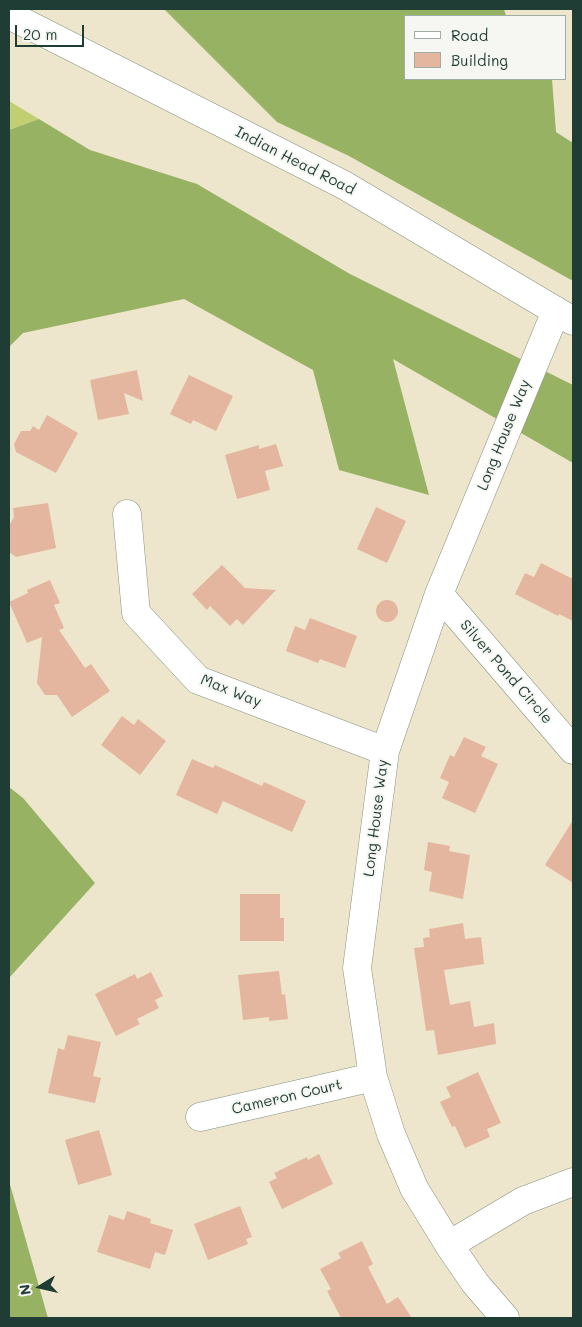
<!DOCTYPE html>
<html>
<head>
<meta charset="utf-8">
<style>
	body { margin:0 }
	#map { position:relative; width:582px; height:1327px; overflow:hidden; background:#ede6cc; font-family:Mali,sans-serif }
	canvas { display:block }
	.frame { position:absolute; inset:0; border:10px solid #1f3d34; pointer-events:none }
	.legend { position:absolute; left:404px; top:15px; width:162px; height:65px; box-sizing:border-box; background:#f6f6f2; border:1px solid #a0aca6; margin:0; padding:6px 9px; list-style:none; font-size:15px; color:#1f3d34 }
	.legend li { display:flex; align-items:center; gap:10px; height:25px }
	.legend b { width:25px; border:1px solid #a0aca6 }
	.north { position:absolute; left:15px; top:1262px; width:50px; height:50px; -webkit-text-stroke:4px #f6f6f2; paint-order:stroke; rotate:260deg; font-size:14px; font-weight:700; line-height:20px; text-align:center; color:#1f3d34 }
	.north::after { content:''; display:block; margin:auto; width:18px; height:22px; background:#1f3d34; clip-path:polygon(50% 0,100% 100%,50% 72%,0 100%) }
	.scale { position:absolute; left:15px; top:25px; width:69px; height:22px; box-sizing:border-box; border:2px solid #1f3d34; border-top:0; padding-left:6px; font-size:15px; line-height:18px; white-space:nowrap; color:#1f3d34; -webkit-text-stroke:4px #f6f6f2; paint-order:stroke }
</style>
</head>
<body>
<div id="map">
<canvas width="582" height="1327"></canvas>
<div class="frame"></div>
<ul class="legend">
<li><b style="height:6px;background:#fff"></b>Road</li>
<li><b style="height:14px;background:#e4b69f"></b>Building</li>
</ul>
<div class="north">N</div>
<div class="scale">20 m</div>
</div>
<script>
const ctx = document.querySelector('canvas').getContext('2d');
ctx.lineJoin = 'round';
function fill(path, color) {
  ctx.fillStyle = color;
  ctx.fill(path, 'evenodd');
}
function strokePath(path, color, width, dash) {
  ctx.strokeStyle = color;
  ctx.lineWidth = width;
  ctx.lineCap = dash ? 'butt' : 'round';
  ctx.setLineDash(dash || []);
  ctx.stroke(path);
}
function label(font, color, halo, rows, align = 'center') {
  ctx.font = font + ' Mali,sans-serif';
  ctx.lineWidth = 4;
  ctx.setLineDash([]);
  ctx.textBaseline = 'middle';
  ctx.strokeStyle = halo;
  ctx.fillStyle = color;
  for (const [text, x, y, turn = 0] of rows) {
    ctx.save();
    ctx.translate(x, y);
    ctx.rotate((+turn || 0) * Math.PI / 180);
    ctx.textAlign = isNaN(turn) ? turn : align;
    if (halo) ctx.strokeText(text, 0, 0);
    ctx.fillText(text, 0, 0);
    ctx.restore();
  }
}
const green = new Path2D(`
	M9 101 39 119 9 130Z`);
const forest = new Path2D(`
	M164 9H504L506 16H406V79H552L556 132 573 143V281L349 156 277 122Z
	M39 119 90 150 197 184 350 274 573 385V463L393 359 429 495 339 470 313 370 184 299 23 333 9 347V130Z
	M9 787 23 798 95 883 9 978Z
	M9 1181 48 1318H9Z`);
const building = new Path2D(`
	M137 370 143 401 124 393 129 414 98 420 90 380Z
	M189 375 233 396 216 431 193 420 191 424 170 414Z
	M47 415 78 433 56 473 16 452 14 444 21 431H30L33 426 39 430Z
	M276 444 283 466 265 471 270 490 237 499 225 455 259 445V449Z
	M48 503 56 548 16 557 9 552V526L14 517 13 508Z
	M376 507 406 521 387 563 357 549Z
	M541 563 573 579V621L559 614 558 616 515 594 525 573 534 577Z
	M222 565 245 588 276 590 243 625 237 619 230 626 210 606 207 610 192 594Z
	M50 580 60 603 54 605 64 628 59 630 85 668 91 664 110 691 72 717 57 695H45L37 683 42 637 27 643 9 602 28 593 27 590Z
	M376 611a11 11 0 1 1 22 0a11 11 0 1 1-22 0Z
	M310 618 357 636 345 668 320 659 318 663 286 651 295 626 305 630Z
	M122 716 134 725 138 719 166 741 140 775 101 745Z
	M464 737 486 747 481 756 498 764 475 813 442 798 449 782 440 778 450 755 454 757Z
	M192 759 213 768 215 765 262 786 264 782 306 801 292 832 223 801 217 814 176 795Z
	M573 820V883L545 865Z
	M428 842 450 846 449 851 470 855 463 899 429 891 432 872 424 870Z
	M240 894H280V918H284V941H240Z
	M463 923 465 939 481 937 484 964 444 970 450 1005 470 1001 474 1027 494 1023 496 1044 438 1055 434 1030 426 1031 414 948 424 947 423 938 430 937 429 929Z
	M279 971 282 995 285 994 288 1019 269 1021V1017L243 1020 238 975Z
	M151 972 163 996 155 1000 159 1008 137 1019 140 1024 116 1036 95 994 135 974 137 979Z
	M68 1035 101 1042 93 1076 101 1078 95 1103 48 1093 58 1048 64 1050Z
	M478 1072 501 1123 487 1129 490 1137 465 1148 455 1126 452 1127 440 1102 451 1097 446 1087Z
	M99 1130 112 1175 78 1185 65 1140Z
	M319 1154 333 1184 282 1209 269 1182 277 1178 274 1173 307 1157 308 1160Z
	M240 1206 252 1237 246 1239 248 1244 208 1260 194 1224Z
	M127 1211 151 1219 150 1223 173 1230 165 1255 155 1252 150 1269 97 1252 109 1215 124 1220Z
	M362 1241 373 1264 368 1267 387 1304 398 1297 412 1318H341L327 1291 331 1289 320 1269 341 1258 338 1253Z`);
const street = new Path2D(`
	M127 514 136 613 198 680 385 751
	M439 594 573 750
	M200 1117 373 1077
	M449 1245 523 1201 573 1182
	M505 1318 475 1283 449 1245 414 1188 391 1134 373 1077 357 968 385 751 439 594 556 311`);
const secondary = new Path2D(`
	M9 15 344 185 573 321`);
const streetNames = [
	["Indian Head Road",295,161,27],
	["Long House Way",504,435,-68],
	["Silver Pond Circle",506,672,49],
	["Max Way",231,691,22],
	["Long House Way",376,818,-83],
	["Cameron Court",287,1097,-13]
];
fill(green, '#c1cf71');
fill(forest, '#98b263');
fill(building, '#e4b69f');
strokePath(street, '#869280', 29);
strokePath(secondary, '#869280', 29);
strokePath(street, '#fff', 28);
strokePath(secondary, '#fff', 28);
label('15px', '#1f3d34', '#f6f6f2', streetNames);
</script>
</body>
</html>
